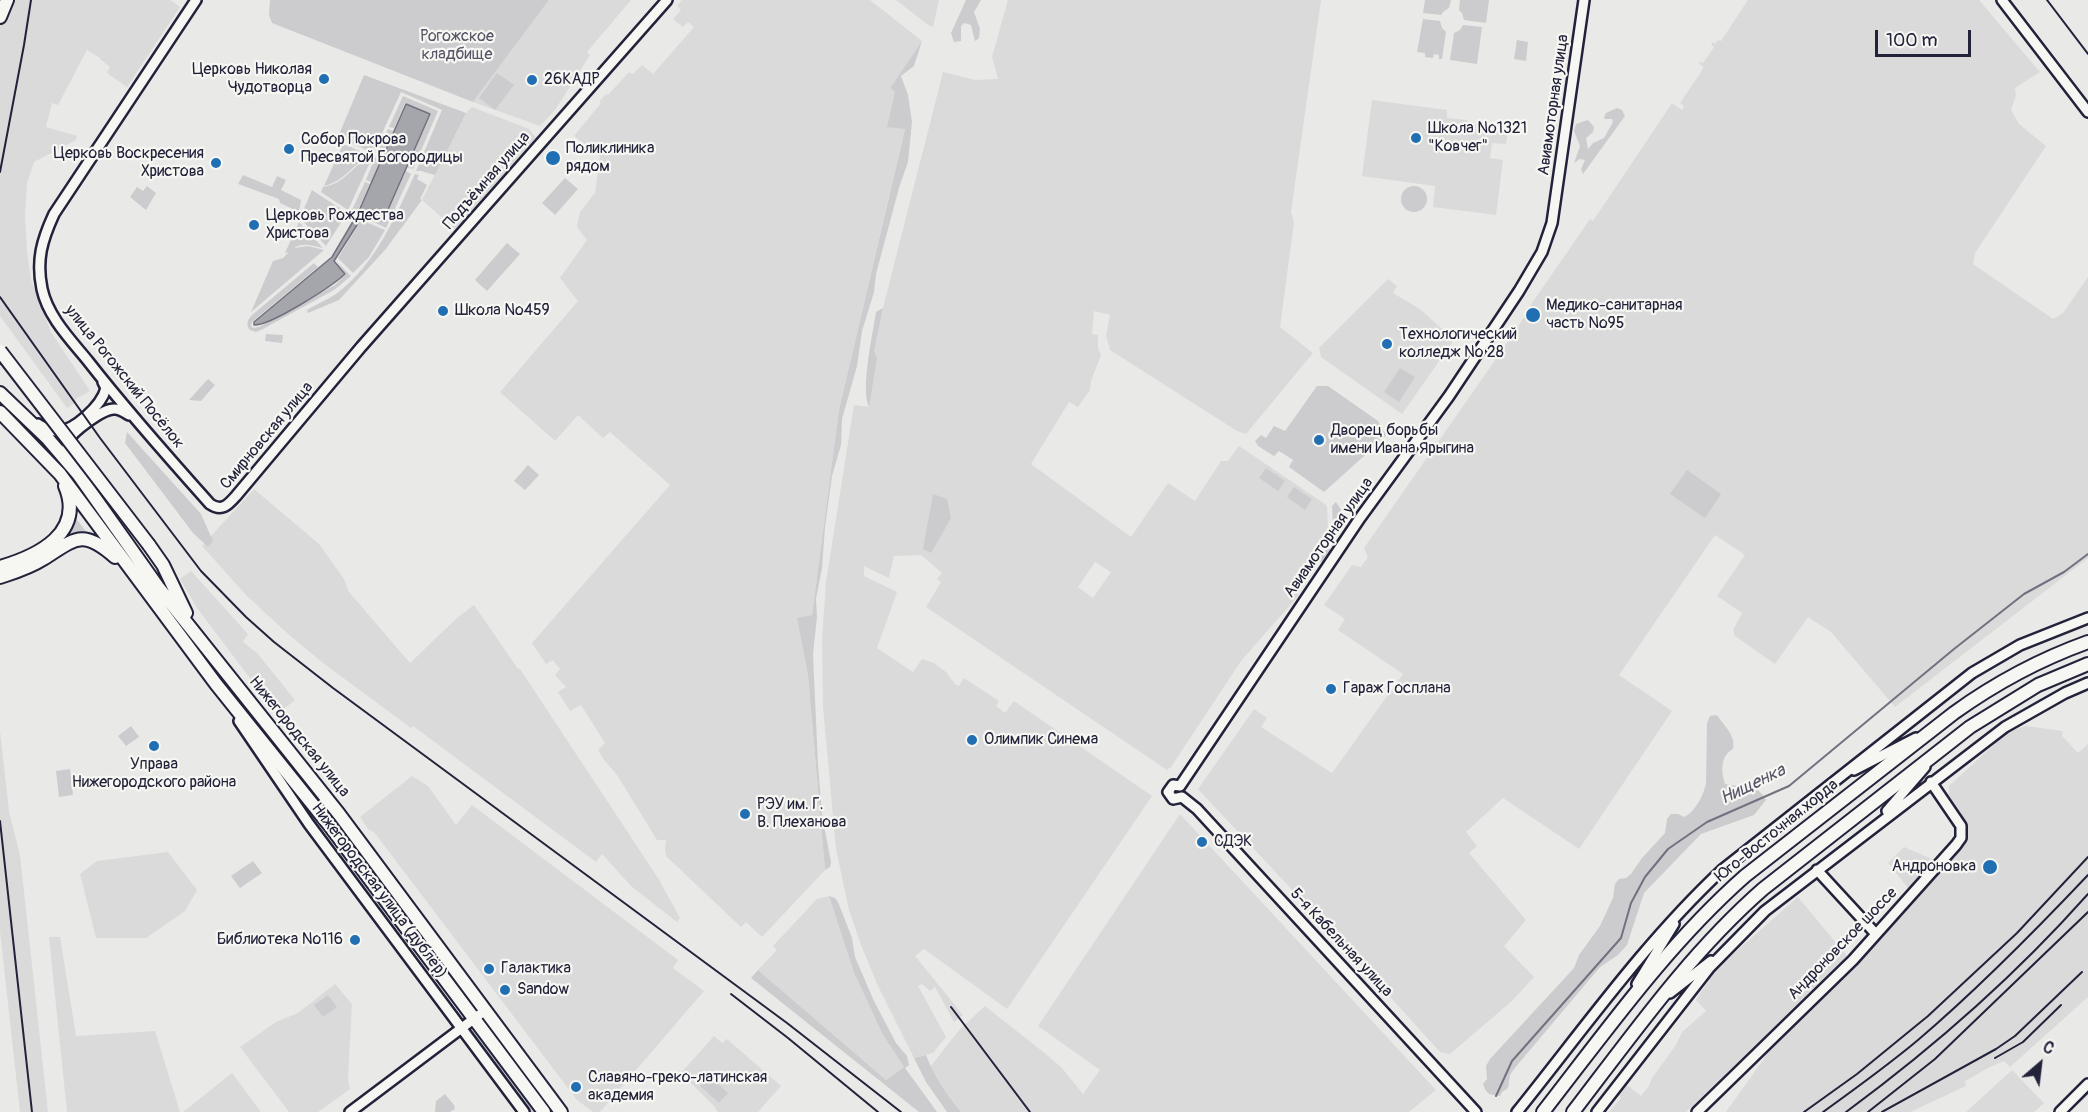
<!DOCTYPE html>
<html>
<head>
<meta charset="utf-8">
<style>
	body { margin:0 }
	#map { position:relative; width:2088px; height:1112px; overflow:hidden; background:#e9e9e7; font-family:Pangolin,sans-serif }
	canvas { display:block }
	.north { position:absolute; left:2010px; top:1034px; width:60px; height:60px; -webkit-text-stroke:4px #f6f6f2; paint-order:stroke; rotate:28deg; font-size:16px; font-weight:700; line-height:24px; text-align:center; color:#22223b }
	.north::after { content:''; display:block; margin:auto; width:21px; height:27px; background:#22223b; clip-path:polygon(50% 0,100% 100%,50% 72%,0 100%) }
	.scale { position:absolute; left:1875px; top:30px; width:96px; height:27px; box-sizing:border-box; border:3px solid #22223b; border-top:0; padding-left:8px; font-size:18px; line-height:21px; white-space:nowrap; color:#22223b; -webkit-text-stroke:4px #f6f6f2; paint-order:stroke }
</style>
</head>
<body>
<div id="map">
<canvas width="2088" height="1112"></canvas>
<div class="north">С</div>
<div class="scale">100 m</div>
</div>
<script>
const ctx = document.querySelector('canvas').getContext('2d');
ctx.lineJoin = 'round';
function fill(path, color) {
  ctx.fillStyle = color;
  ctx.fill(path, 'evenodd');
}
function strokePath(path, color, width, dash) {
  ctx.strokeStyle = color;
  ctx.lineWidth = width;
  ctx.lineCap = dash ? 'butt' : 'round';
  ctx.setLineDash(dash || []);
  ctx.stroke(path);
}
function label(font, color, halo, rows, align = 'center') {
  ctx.font = font + ' Pangolin,sans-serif';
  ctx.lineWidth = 4.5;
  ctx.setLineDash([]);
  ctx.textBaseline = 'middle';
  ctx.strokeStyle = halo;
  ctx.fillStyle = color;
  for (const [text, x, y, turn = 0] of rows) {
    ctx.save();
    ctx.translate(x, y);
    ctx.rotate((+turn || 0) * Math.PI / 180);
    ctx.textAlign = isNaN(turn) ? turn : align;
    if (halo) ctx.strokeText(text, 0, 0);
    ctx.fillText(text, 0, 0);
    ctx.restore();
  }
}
const built = new Path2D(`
	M0 0H170L180 7 127 87 107 73 110 67 100 59V58L87 50 58 105 52 103 46 127 77 136 76 140 34 162 27 183 25 215 27 252 31 280 51 332 90 391 76 399V402L67 408 0 316Z
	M549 0H631L587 52 590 55 555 110 540 126 473 102Z
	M682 0H870L922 41 890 88 895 92 905 128 839 410 812 615 798 619 808 675 825 870 762 937 746 922 741 927 667 857 665 851 666 840H657L617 775 604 760 598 750 605 743 581 705 570 711 558 692 566 687 555 675 560 669 553 660 546 664 532 643 670 485 610 432 603 438 578 415 555 441 500 392 578 301 560 278 587 240 577 227 580 212 595 193 600 156 574 136 601 103 599 102 606 94 608 95 629 72 633 74 642 65 653 74 694 27 688 22 683 27 673 19 681 10 677 6Z
	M896 0H939L933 27 928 25Z
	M1008 0H1321L1291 212 1294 222 1280 327 1313 353 1246 434 1237 431 1110 350 1106 335 1110 315 1094 311 1092 334 1098 335V348L1101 355 1091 381 1090 390 1078 407 1069 402 1031 464 1131 537 1168 483 1195 501 1221 461H1228L1239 446 1325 504 1327 507 1328 529 1289 588 1299 595 1241 661 1171 767 1167 770 926 607 941 582 937 579 942 573 921 555 894 556 889 578 864 566V576L897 592 877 648 913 672 922 659 934 663 946 672 955 684 959 686 964 678 999 701 996 706 1005 713 1014 701 1152 796 1007 1009 924 949 915 956 963 1015 954 1022 935 987 930 991 922 984 918 986 946 1037 933 1053 914 1058 878 986 861 945 849 910 836 849 823 707 822 640 826 582 854 405 869 407 874 352 883 308 943 72 975 80 998 79 992 57ZM1095 562 1111 572 1093 598 1078 587Z
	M1748 0H1979L2040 72 2015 88 2016 95 2011 110 2019 124 2046 146 1975 253 1973 264 2053 319 2063 313 2088 277V558L1895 707 1831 632 1808 617 1775 664 1735 636 1733 630 1742 613 1717 596 1745 555 1715 535 1619 675 1672 711 1579 849 1503 798 1466 832 1477 846 1469 853 1526 920 1504 946 1534 977 1513 1000 1450 1054 1440 1052 1335 936 1198 789 1254 709 1267 718 1261 727 1332 773 1403 674 1338 630 1345 619 1324 605 1352 565 1361 567 1368 557 1364 548 1498 356 1531 307 1530 306 1590 219 1593 221 1672 103 1682 110 1684 106 1680 103 1703 69V66L1699 64 1700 62 1703 63 1714 47 1711 44 1713 42 1715 44 1718 40 1721 41Z
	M1372 100 1447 110V118L1467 120V124L1508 129 1506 144 1492 143 1490 158 1503 160 1496 215 1433 207 1435 186 1362 176Z
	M472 107 529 129 536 138 456 230 422 200 466 113Z
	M1388 279 1397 286 1393 293 1420 309 1454 340 1402 414 1321 357 1319 348Z
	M254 489 319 544 344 579 349 592 410 663 457 618 474 605 518 669H520L658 878 680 918 677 922 631 886 602 854 596 862 413 726 411 728 323 663 287 633 246 595 202 546Z
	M191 571 248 634 243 642 257 653 295 700 277 714 197 608 180 579Z
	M2026 726 2063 731 2062 736 2078 753 2088 744V997L2010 1067 2004 1061 1990 1067 1965 1081 1966 1086 1910 1112H1726L1780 1036 1860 962 1891 927 1896 917 1961 845 1968 831 1966 821 1949 795V786L1999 740 2013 730Z
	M0 731 9 811 20 855 48 1112H20L0 931Z
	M412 776 428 786 456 825 472 805 678 960 673 968 704 991 600 1112H593L577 1100 374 832 369 830 360 817Z
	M1180 814 1436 1090 1409 1112H961L949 1097 930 1067 960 1029 985 1006 1047 1055 1062 1068 1083 1094 1100 1070 1038 1026Z
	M1904 847 1934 860 1908 888 1888 863Z
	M168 852 197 890 185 911 146 938H96L80 874 97 861Z
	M829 896 854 973 883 1035 904 1067 886 1080 758 970 777 950 773 946 817 899Z
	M1798 897 1847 956 1686 1112H1609L1621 1098 1618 1094 1627 1085 1641 1096 1649 1086 1652 1078 1676 1045 1682 1032 1706 1011 1696 1000 1716 969Z
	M49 937H60L76 1036 155 1031 180 1112H67Z
	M335 984 352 1004 348 1079 350 1089 318 1112H289L240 1047 276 1022 298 1013Z
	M714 1036 722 1043 727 1039 781 1086 758 1112H718L714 1106 681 1073Z
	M2012 1070 2044 1103 2034 1112H1966Z
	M232 1073 261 1112H183Z`);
const green = new Path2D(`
	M270 0H549L473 102 272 23 269 15Z
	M966 0H981L974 12 980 29 979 38 975 41 971 25 964 23 961 26V41L954 42 951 33Z
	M1425 0H1451L1449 8 1443 12 1441 15 1423 13Z
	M1460 0H1489L1486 23 1464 20 1462 13 1459 10Z
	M1423 19 1440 21 1442 28 1446 32 1442 59H1439V55L1434 54 1433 58 1425 57V53L1417 52Z
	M1463 25 1482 27 1477 64 1450 60 1454 33 1460 30Z
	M1517 40 1528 42 1526 61 1514 59Z
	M922 41 914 66 901 76 908 95 912 122 908 162 899 188 876 274 874 292 862 331 857 366 842 419 841 445 832 476 825 527 822 568 816 599 817 617 813 654 818 764 822 815 831 862 830 867 825 870 808 675 797 618 812 615 839 410 905 129 887 127 895 92 890 88Z
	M497 73 514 85 495 110 479 98Z
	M364 75 466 113 435 175 421 171H416L442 110 401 92 373 153 338 137Z
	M403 96 438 111 413 169 407 167 431 114 405 103 394 128 389 127Z
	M1617 108 1622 110 1625 116 1583 174 1581 169 1585 160 1580 159 1574 163 1580 146 1574 131 1576 124 1588 120 1594 127 1593 132 1586 138 1588 149 1593 143 1604 138 1613 122 1612 119H1605L1604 117 1606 113Z
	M388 129 393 131 382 156 377 154Z
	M343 144 371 156C352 163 346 181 324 186Z
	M375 157 381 160 371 182 366 180Z
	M372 158 348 210 321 192 323 187C349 183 352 162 372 158Z
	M406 171 411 174 386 228 363 217 364 215 383 222Z
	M415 174 419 175 417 179 427 185 420 199 422 200 385 250 339 300 308 313 307 310C317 304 327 300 336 294 376 264 395 217 415 174Z
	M243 175 272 187 277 176 286 180 281 190 301 200 299 212 280 203 279 199 238 184Z
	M565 178 578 189 555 215 542 203Z
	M365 182 370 184 356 214 351 212Z
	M1401 199a13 13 0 1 1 26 0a13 13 0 1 1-26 0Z
	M147 186 156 193 146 210 130 197 137 187 143 191Z
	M312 190 347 213 326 246 300 218Z
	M361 220 385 230 369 257 353 273 338 258Z
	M299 222 323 248C313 246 303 242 294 248L308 246 324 250 251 312 273 261 283 258 289 252 285 253Z
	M507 243 520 254 487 291 475 280Z
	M336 261 351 276 334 290 261 330 256 332 250 330C246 325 247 321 251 316L314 263 318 267 252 322 251 326 253 328 259 327 335 285 346 274Z
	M883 308 874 352 877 358 869 407C860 390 873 333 876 312Z
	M266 334 283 335 282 343 265 341Z
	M1400 368 1415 377 1399 402 1384 392Z
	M208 379 215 385 201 401 189 400Z
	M1317 386H1328L1378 421 1383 431 1388 432 1383 439 1324 492 1289 467 1293 460 1279 451 1274 456 1258 446 1255 441 1261 435 1266 438 1274 426 1285 431Z
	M127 432 201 514 213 541 208 547 193 533 125 443Z
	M528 465 539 475 525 490 514 481Z
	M1266 468 1285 481 1278 491 1259 478Z
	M1687 470 1721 494 1705 518 1670 494Z
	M1294 487 1312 499 1305 510 1287 497Z
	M933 494 947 499 951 518 931 553 923 549Z
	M1336 502 1343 513 1333 527 1332 506Z
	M74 516 88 534 63 539Z
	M1325 546 1333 551 1325 563 1315 560Z
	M1717 715C1724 726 1736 735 1733 749 1720 756 1721 772 1725 784 1741 788 1755 780 1766 800L1754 815 1701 834 1644 893 1627 945 1618 955 1600 967 1514 1069 1510 1075 1508 1088 1502 1092 1500 1096C1490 1095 1486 1094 1483 1084L1487 1079 1486 1066 1490 1059 1574 968 1579 955 1600 926 1613 898 1615 884 1619 879 1626 878 1631 874 1642 858 1665 833 1667 819 1671 814H1678L1684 817C1695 812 1703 796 1706 784L1707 723 1710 716Z
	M131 726 139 737 126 746 118 736Z
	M70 769 73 795 59 797 56 771Z
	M253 861 262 873 240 888 231 876Z
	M829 896 835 898 838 902 852 938 855 957 874 1001 896 1043 907 1056 909 1065 905 1068 937 1112H919L751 978 758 970 886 1080 904 1067 883 1035 854 973Z
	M328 995 337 1007 323 1017 314 1005Z
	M473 1029 476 1031 536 1112H530L471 1033Z
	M926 1055C934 1076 947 1095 961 1112H947L926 1082 914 1058Z
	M709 1076 728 1093 719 1103 700 1086Z
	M445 1094 454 1105 455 1109 450 1112H435L436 1101Z`);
const water = new Path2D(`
	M406 104 430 114 383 221 364 214 334 261 345 274C331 287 270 326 254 325V322L332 257 358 213Z`);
const stream = new Path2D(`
	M1496 1096 1512 1061 1621 938 1631 903 1645 877 1668 849 1707 822 1789 786 1954 649 2024 594 2064 572 2088 554`);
const tertiary = new Path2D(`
	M196 0 54 214C42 240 36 260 42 289 48 317 71 340 88 361 127 411 168 457 210 504 222 512 228 505 236 496L361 347 667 0
	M2002 0 2088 112
	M38 424C43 427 48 431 55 431 73 433 102 405 106 388L103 382
	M71 463 67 455V442C72 432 103 408 115 409 120 409 124 412 129 415
	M239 721 309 824 524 1112
	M1854 770 1916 738
	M1180 786 1360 518 1449 396 1519 291 1542 252 1552 223 1584 0
	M1180 786 1173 785 1168 792 1173 799 1182 797
	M1182 797 1197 809 1476 1112
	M1887 811 1925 767
	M1817 870 1875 933
	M1637 984 1674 924
	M1670 993 1711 961
	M350 1112 479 1015
	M1517 1112C1583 1030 1645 942 1722 870L1972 673 2020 645 2088 618
	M1597 1112 1710 967 1765 911 2005 727 2065 693 2088 683
	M1697 1112 1853 960 1956 845 1961 838V826L1931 782
	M2060 1112 2088 1084`);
const primary = new Path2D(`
	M0 17 7 0
	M0 393 48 439 78 474 158 587 339 814 561 1112
	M0 412 60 474 216 684 330 826 544 1112
	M149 545 163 565 186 613
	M0 567C38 556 85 533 65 486
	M0 577C15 572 29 568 43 559 75 539 82 528 115 557
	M1543 1112C1607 1030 1667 945 1745 876L1954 713C1997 682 2038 660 2088 642
	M1573 1112C1633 1034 1689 954 1763 889L1970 727 2038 685 2088 664`);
const rail = new Path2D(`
	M2047 0 2088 54
	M0 172 24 45 31 0
	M0 297 100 438 201 571 246 617 274 642 333 688 787 1023 901 1112
	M0 821 32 1112
	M731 994 788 1038 878 1112
	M951 1007 1030 1112
	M1995 1058 2023 1042 2061 1005
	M1804 1112 1857 1074 1928 1016 2017 933 2088 857
	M1823 1112C1855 1089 1887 1066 1918 1040 1978 989 2034 932 2088 875
	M1846 1112C1933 1048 2016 975 2088 894
	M1868 1112 1935 1059 2088 912
	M1882 1112 1996 1049 2015 1036 2082 972`);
const primaryBridge = new Path2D(`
	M0 351 149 545`);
const markers = [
	[324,79,6,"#1f6fb2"],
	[532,80,6,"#1f6fb2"],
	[1416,138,6,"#1f6fb2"],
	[289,149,6,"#1f6fb2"],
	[553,158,8,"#1f6fb2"],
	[216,163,6,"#1f6fb2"],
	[254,225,6,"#1f6fb2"],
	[443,311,6,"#1f6fb2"],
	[1533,315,8,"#1f6fb2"],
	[1387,344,6,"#1f6fb2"],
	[1319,440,6,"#1f6fb2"],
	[1331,689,6,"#1f6fb2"],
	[972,740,6,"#1f6fb2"],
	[154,746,6,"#1f6fb2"],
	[745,814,6,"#1f6fb2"],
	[1202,842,6,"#1f6fb2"],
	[1990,867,8,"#1f6fb2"],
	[355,940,6,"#1f6fb2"],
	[489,969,6,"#1f6fb2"],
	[505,990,6,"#1f6fb2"],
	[576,1087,6,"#1f6fb2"]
];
const parkNames = [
	["Рогожское",457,37],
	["кладбище",457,55]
];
const poiNames = [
	["Церковь Николая",312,70,"right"],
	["Чудотворца",312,88,"right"],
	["26КАДР",544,80],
	["Школа №1321",1428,129],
	["\"Ковчег\"",1428,147],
	["Собор Покрова",301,140],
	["Пресвятой Богородицы",301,158],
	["Поликлиника",566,149],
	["рядом",566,167],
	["Церковь Воскресения",204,154,"right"],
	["Христова",204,172,"right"],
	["Церковь Рождества",266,216],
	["Христова",266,234],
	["Медико-санитарная",1546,306],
	["часть №95",1546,324],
	["Школа №459",455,311],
	["Технологический",1399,335],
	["колледж № 28",1399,353],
	["Дворец борьбы",1331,431],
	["имени Ивана Ярыгина",1331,449],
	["Гараж Госплана",1343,689],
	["Олимпик Синема",984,740],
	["Управа",154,765,"center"],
	["Нижегородского района",154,783,"center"],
	["РЭУ им. Г.",757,805],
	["В. Плеханова",757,823],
	["СДЭК",1214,842],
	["Андроновка",1976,867,"right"],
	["Библиотека №116",343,940,"right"],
	["Галактика",501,969],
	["Sandow",517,990],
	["Славяно-греко-латинская",588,1078],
	["академия",588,1096]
];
const streetNames = [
	["Авиамоторная улица",1554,105,-82],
	["Подъёмная улица",487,181,-49],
	["улица Рогожский Посёлок",124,377,51],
	["Смирновская улица",267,436,-50],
	["Авиамоторная улица",1329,538,-55],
	["Нижегородская улица",299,737,51],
	["Юго-Восточная хорда",1777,831,-39],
	["Нижегородская улица (дублёр)",379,891,53],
	["5-я Кабельная улица",1341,943,47],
	["Андроновское шоссе",1843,944,-46]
];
const waterNames = [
	["Нищенка",1753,785,-26]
];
fill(built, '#dadada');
fill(green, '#ccccce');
fill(water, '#a5a5ac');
strokePath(water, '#71717f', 1.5);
strokePath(stream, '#71717f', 2);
strokePath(tertiary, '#22223b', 14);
strokePath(primary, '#22223b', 16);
strokePath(tertiary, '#f6f6f2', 9);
strokePath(primary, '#f6f6f2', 12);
strokePath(rail, '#22223b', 2);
strokePath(primaryBridge, '#22223b', 16, []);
strokePath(primaryBridge, '#f6f6f2', 12);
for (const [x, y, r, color] of markers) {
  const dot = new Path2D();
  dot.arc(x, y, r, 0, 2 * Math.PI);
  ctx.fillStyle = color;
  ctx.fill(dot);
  strokePath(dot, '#f6f6f2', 2);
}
label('16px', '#555567', '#f6f6f2', parkNames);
label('16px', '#22223b', '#f6f6f2', poiNames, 'left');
label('16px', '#22223b', '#f6f6f2', streetNames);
label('italic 18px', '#565668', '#f6f6f2', waterNames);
</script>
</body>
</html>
